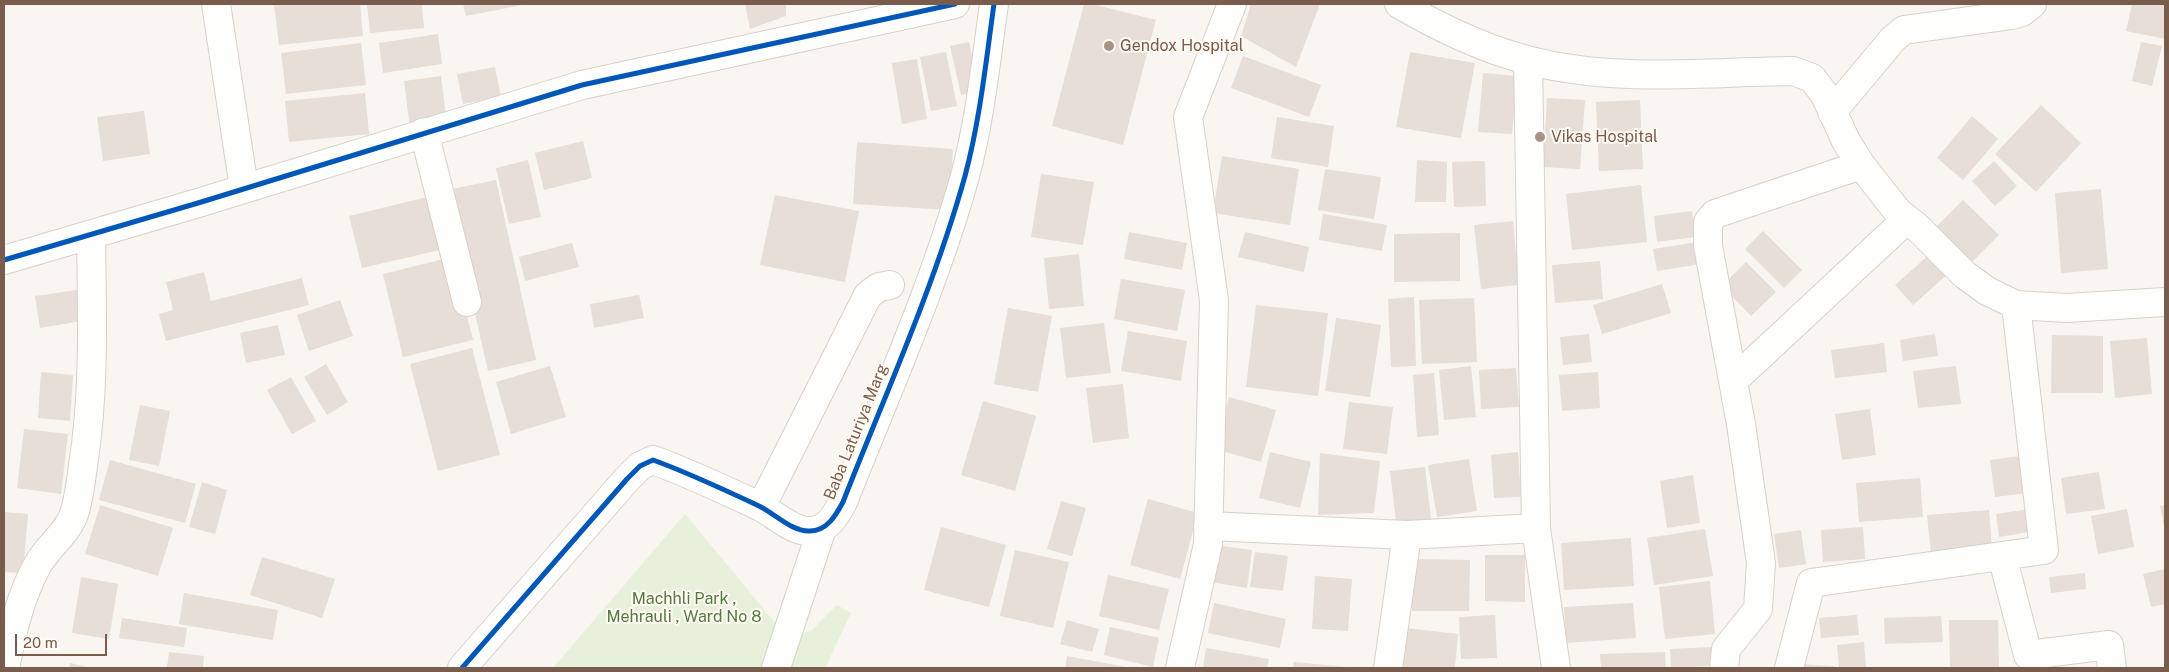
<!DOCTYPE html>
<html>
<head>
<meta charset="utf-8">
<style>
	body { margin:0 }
	#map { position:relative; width:2169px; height:672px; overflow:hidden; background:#f9f5f0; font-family:"Public Sans",sans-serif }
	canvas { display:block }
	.frame { position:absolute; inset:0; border:5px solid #7a5c4d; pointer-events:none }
	.scale { position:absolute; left:15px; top:634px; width:92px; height:22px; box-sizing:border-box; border:2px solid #7a5c4d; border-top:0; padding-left:6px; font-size:15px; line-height:18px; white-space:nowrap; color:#7a5c4d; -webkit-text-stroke:4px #fffaf3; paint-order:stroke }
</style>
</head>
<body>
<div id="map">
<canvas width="2169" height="672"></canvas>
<div class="frame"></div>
<div class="scale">20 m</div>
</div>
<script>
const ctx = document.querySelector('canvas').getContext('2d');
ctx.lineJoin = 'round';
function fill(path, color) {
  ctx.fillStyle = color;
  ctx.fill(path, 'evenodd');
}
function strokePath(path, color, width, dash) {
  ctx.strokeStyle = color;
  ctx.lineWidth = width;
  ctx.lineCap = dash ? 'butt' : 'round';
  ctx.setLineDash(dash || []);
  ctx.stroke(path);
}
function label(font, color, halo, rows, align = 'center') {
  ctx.font = font + ' "Public Sans",sans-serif';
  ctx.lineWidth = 4;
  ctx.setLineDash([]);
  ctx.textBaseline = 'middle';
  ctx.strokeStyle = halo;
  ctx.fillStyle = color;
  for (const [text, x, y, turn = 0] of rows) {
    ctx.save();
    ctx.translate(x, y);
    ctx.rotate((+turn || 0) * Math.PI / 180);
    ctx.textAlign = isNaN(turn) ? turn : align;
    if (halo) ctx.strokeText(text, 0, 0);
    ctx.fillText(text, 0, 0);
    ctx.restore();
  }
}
const green = new Path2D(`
	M685 514 786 636 811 631 837 605 851 613 825 668H553Z`);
const building = new Path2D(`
	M274 4H360L363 36 279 45Z
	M367 4H422L424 28 370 33Z
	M463 4H522V5L466 16Z
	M745 4H786V16L750 29Z
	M1084 4H1092L1156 20 1123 145 1052 126Z
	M1251 4H1320L1296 67 1241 36Z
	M2132 4H2165V39L2126 31Z
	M438 34 442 64 383 73 379 43Z
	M969 42 980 91 961 95 950 46Z
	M2141 42 2162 46 2152 86 2132 81Z
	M361 43 366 85 286 94 281 53Z
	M946 52 957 106 931 111 920 57Z
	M1410 52 1475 63 1461 138 1396 127Z
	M1243 56 1321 85 1309 117 1231 88Z
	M917 59 927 119 902 124 892 63Z
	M495 67 501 97 463 104 457 74Z
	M1483 73 1518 76 1512 134 1478 132Z
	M441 76 447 123 410 128 404 81Z
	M365 93 369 134 289 142 285 101Z
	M1547 98 1585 100 1580 169 1543 167Z
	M1640 100 1643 169 1599 171 1596 102Z
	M2041 105 2081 143 2036 192 1995 154Z
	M144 111 150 154 103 161 97 117Z
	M1972 116 1998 139 1963 180 1937 158Z
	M1277 117 1334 126 1328 167 1271 158Z
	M583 141 592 178 544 190 535 153Z
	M857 142 953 149 949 210 853 204Z
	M1222 156 1299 169 1290 225 1213 213Z
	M528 160 541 217 509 224 496 168Z
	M1417 160 1447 162 1446 202H1415Z
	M1485 161 1486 206 1454 207 1452 162Z
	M1994 161 2017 186 1995 206 1972 181Z
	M1325 169 1381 177 1374 219 1318 210Z
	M1041 174 1094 182 1083 245 1031 237Z
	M496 180 536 360 488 371 447 190Z
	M1641 185 1647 242 1572 250 1566 194Z
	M2101 189 2108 269 2061 273 2055 193Z
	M775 195 859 211 845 282 760 265Z
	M431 196 444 249 362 268 349 216Z
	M1963 200 1999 235 1968 266 1932 231Z
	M1692 211 1695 237 1657 242 1654 216Z
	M1323 214 1387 225 1382 251 1319 240Z
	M1513 221 1519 285 1481 289 1474 225Z
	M1763 231 1802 270 1784 288 1745 249Z
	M1129 232 1187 243 1182 270 1124 259Z
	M1245 232 1309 247 1304 272 1238 257Z
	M1460 233V281L1394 282V234Z
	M1698 242 1701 264 1657 271 1653 249Z
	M572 243 579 267 525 281 519 257Z
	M1931 253 1949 273 1913 305 1895 285Z
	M1079 254 1084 306 1049 309 1044 258Z
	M452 257 473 340 403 357 383 274Z
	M1600 261 1603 299 1555 303 1552 265Z
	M1746 262 1776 292 1751 316 1722 286Z
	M204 272 211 301 302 278 309 305 166 341 159 314 173 310 166 282Z
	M1121 279 1185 290 1177 331 1114 319Z
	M1662 284 1671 313 1602 334 1593 305Z
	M77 290 82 321 40 328 35 296Z
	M639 295 644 318 594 328 590 304Z
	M1414 297 1416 366 1391 367 1388 299Z
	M1474 298 1477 362 1422 364 1419 300Z
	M340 300 353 336 309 351 297 315Z
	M1256 305 1328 313 1318 396 1246 387Z
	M1008 308 1052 316 1038 392 994 384Z
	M1336 318 1381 325 1370 397 1325 391Z
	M1104 323 1111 373 1066 378 1060 328Z
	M278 325 285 355 246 363 240 333Z
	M1128 331 1187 341 1181 381 1121 371Z
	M1589 334 1592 362 1563 365 1560 337Z
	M1935 334 1938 356 1903 361 1900 340Z
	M2052 335 2103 336V393H2051Z
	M2147 338 2152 394 2115 398 2110 341Z
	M1884 343 1887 372 1835 378 1831 350Z
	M472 348 500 455 438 471 410 364Z
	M326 364 348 402 327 415 304 377Z
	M550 366 566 417 511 434 496 382Z
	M1471 366 1476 417 1444 420 1439 370Z
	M1956 366 1961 404 1918 408 1913 371Z
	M1516 368 1519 407 1481 409 1479 370Z
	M41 372 73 375 70 421 38 418Z
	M1598 372 1600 408 1562 411 1559 375Z
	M1434 373 1439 435 1417 437 1413 375Z
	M291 377 316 421 292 434 267 390Z
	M1123 384 1129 438 1093 443 1086 388Z
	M1229 397 1276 410 1261 462 1215 449Z
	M983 401 1036 416 1015 491 961 475Z
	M1349 402 1393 407 1387 454 1343 449Z
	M140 405 170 411 159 466 129 460Z
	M1870 409 1876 455 1842 460 1835 414Z
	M24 429 68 434 61 494 17 488Z
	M1270 452 1311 462 1300 508 1259 498Z
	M1518 452 1521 497 1494 498 1491 455Z
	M1320 453 1380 461 1374 513 1318 515Z
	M2021 456 2027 493 1995 497 1990 460Z
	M1469 459 1477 511 1437 517 1428 465Z
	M110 460 196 484 185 523 99 500Z
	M1425 467 1432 527 1397 531 1390 471Z
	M2099 472 2105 509 2066 514 2061 478Z
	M1693 475 1700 523 1667 528 1660 481Z
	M1920 478 1923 517 1859 522 1856 483Z
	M202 482 227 490 215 534 189 527Z
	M1148 499 1198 513 1180 579 1130 565Z
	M1061 501 1086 508 1072 556 1047 549Z
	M100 505 173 528 158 576 85 554Z
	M2165 505V527H2164L2160 506Z
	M2037 508 2040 530 1999 537 1996 514Z
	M2127 509 2134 547 2098 554 2091 516Z
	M1989 510 1992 548 1931 553 1927 515Z
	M4 512 28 514 23 573 4 572Z
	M941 527 1006 545 989 607 924 590Z
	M1863 527 1865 559 1823 562 1821 530Z
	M1705 529 1713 576 1654 585 1647 538Z
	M1801 530 1806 564 1779 568 1774 534Z
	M1631 538 1634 586 1564 590 1561 543Z
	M1215 545 1252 550 1247 588 1210 582Z
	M1015 550 1069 562 1053 628 1000 616Z
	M1255 552 1288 556 1283 591 1250 587Z
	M1485 555H1525V602L1485 601Z
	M262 557 335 579 322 618 250 595Z
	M1412 559 1470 560 1469 611H1412Z
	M2165 569V604L2151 607 2143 574Z
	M2085 573 2086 589 2051 593 2049 577Z
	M1108 575 1169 589 1159 630 1099 616Z
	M1315 576 1352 579 1348 631 1312 629Z
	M81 577 118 584 109 639 72 633Z
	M1710 581 1715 634 1665 639 1659 587Z
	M184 593 278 610 273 640 179 624Z
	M1214 603 1286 619 1280 648 1208 633Z
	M1633 603 1636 638 1566 643 1564 607Z
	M1495 615 1497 658 1461 659 1459 617Z
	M1857 615 1859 635 1821 638 1819 618Z
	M1941 616 1943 642 1885 644 1884 618Z
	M122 618 187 628 184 647 119 638Z
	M1067 620 1099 629 1092 652 1060 644Z
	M1949 620H1998L1999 668H1950Z
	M1110 627 1159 638 1153 667 1104 655Z
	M1405 628 1458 634 1455 668H1400Z
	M1864 642 1866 668H1839L1837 645Z
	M1714 647 1715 666 1671 668 1670 649Z
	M1206 648 1269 659 1267 668H1203Z
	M169 652 204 656 203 668H167Z
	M1665 652 1666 668H1601L1600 654Z
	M1067 656 1126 667 1125 668H1065Z
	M1294 662 1347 667V668H1293Z
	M70 663 88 667V668H69Z
	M1797 664 1834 666V668H1797Z`);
const minor = new Path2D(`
	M216 4 244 188
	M1399 4C1440 28 1481 48 1527 60 1613 83 1705 72 1793 71L1812 78 1825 95 1846 141 1861 165 1898 212 1916 226 1965 275 1987 291 2016 305 2067 308 2165 302
	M1528 61 1536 528 1556 668
	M1832 112 1893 39 1904 30 2012 15 2022 12 2032 4
	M424 132 467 302
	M4 260 198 203 582 85 955 4
	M1733 381 1907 219
	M761 507 868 295 879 287 890 285
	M1208 526 1407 535 1536 528
	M2002 556 2028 655 2109 645 2112 668
	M5 668C12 633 20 596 38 564 49 545 69 532 75 511 79 497 81 481 83 466 95 390 92 312 91 235
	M462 668 627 479 640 466 653 460C689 473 725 490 759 506 774 513 792 532 810 531 827 531 836 515 843 502 885 395 934 287 965 176 980 120 986 61 994 4
	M776 668 822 528
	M1180 668 1208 544 1214 300 1188 117 1232 4
	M1388 668 1407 535
	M1724 668 1726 649 1758 609 1761 563 1741 424 1708 246V222L1715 214 1861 165
	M1789 668 1811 583 2044 550 2016 305`);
const cycleway = new Path2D(`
	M4 260 198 203 582 85 955 4
	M462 668 627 479 640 466 653 460C689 473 725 490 759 506 774 513 792 532 810 531 827 531 836 515 843 502 885 395 934 287 965 176 980 120 986 61 994 4`);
const markers = [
	[1109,46,6,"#a69286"],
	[1540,137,6,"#a69286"]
];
const poiNames = [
	["Gendox Hospital",1120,46],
	["Vikas Hospital",1551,137]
];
const streetNames = [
	["Baba Laturiya Marg",856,432,-68]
];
const parkNames = [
	["Machhli Park ,",684,599],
	["Mehrauli , Ward No 8",684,617]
];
fill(green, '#e7f0db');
fill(building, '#e6ded7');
strokePath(minor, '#d7d1cb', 30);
strokePath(minor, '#fefefd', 28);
strokePath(cycleway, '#0057b8', 5);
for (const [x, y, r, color] of markers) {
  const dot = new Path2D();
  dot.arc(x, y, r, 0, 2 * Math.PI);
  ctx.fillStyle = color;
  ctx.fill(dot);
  strokePath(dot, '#fffaf3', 2);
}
label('16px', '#7a5c4d', '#fffaf3', poiNames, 'left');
label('16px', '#7a5c4d', '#fffaf3', streetNames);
label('16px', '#537a41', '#fffaf3', parkNames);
</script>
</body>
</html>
